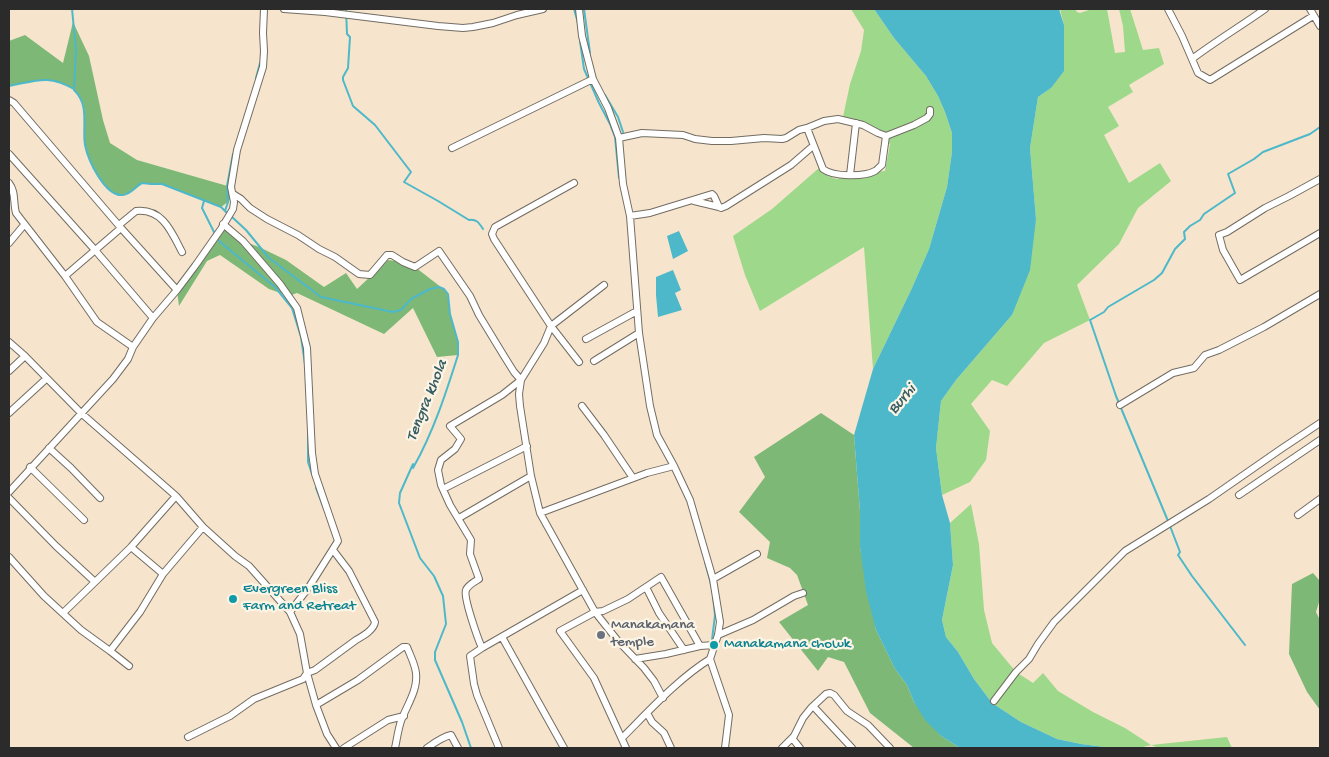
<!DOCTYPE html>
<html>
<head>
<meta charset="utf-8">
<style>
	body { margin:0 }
	#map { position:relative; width:1329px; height:757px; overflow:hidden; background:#f6e5cc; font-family:"Gochi Hand",sans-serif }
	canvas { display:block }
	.frame { position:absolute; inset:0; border:10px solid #2b2b2b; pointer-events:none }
</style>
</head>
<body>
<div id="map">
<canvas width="1329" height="757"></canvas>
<div class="frame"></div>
</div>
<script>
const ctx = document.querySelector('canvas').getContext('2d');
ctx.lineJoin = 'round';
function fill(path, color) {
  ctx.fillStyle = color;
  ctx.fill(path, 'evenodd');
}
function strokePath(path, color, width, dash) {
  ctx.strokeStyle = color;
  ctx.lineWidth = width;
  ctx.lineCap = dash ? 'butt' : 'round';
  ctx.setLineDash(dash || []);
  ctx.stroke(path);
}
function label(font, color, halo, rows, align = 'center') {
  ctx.font = font + ' "Gochi Hand",sans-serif';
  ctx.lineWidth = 4.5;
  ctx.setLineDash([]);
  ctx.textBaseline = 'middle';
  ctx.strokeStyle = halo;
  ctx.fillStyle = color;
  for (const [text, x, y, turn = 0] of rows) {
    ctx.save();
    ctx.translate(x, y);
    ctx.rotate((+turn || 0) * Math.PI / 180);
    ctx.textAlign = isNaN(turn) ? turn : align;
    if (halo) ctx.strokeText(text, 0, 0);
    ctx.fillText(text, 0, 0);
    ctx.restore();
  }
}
const green = new Path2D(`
	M851 9H874L894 38 926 76 938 96 945 112 952 133V152L947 187 929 249 912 288 873 369 864 247 760 311 745 275 733 236 772 209 819 168 828 176 837 179 862 173 885 171 890 144 872 127 843 117 850 84 861 51 864 30Z
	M1060 9H1075L1077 12 1080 13 1092 9H1107L1115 53 1125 52 1123 26 1119 9H1130L1143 50 1159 48 1164 64 1129 85 1133 92 1108 107 1119 126 1104 135 1129 183 1160 163 1171 181 1138 208 1119 244 1077 285 1090 320 1044 343 1007 386 992 380 971 404 990 431 986 460 970 482 942 495 936 448 941 401 956 380 1012 315 1036 219 1030 148 1038 97 1051 88 1064 25Z
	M971 504 979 544 984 610 992 643 1016 672 1033 683 1043 673 1058 691 1093 712 1125 728 1151 745 1227 737 1232 748H1159L1151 745 1139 748H1112L1081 744 1057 739 1021 722 992 703 974 679 958 652 946 637 942 620 953 565 950 523Z`);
const forest = new Path2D(`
	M73 22 89 56 103 120 110 143 137 160 231 187 233 194 228 202 221 207 162 184H151L142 183C136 186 131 194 123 195 105 198 88 161 85 146 82 129 91 104 75 91 55 74 32 82 9 86V41L25 35 63 63Z
	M223 224 243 241 259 247 286 260 324 287 346 273 357 289 388 260 403 262 415 267 446 291 448 297 450 314 459 346 458 355 437 357 413 308 384 334 297 293 289 296 269 289 220 255 207 261 179 306 177 290Z
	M821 413 854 435 860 511V547L876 630 895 669 907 685 914 702 941 736 960 748H914L870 713 844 662 828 657 818 671 779 622 808 605 797 575 790 568 767 558 770 542 739 512 765 477 754 457Z
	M1313 573 1320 581V599L1316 612 1320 620V710L1307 692 1289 654 1292 584Z`);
const water = new Path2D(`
	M874 9H1059L1064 25V71L1051 88 1038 97 1030 148 1036 219 1030 270 1012 315 956 380 941 401 936 448 942 495 950 523 953 565 942 620 946 637 958 652 974 679 992 703 1021 722 1057 739 1081 744 1112 748H960L941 736 925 720 914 702 907 685 895 669 876 630 866 591 860 547V511L854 435 873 369 912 288 929 249 947 187 952 152V133L945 112 938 96 926 76 894 38Z
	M679 231 688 251 673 259 667 236Z
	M673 270 681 290 675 293 682 310 658 317 656 295V277Z`);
const stream = new Path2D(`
	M72 9 76 50 74 90C90 105 82 126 85 145 88 160 105 197 123 195 131 194 136 186 142 183L151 184H162L221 207 228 214
	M346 9 347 34 350 37 348 68 343 77V80L353 106 375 125 411 172 404 182 438 201 469 220C477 219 479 223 483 229
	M574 9 578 23
	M584 9 590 53
	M580 41 584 69 599 103 610 124 615 137 619 178
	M256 78 260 63
	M9 86C36 81 48 74 74 89
	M605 95 618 117 623 132
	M204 201 202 208 215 234
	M225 211 228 202 227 186 233 154
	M232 217 246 230 269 258 321 297 393 312 401 310 411 299 430 289 439 287 444 289 448 294 450 314 458 342V355C446 393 433 433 413 468V464L400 493 399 503 420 558 434 576 443 596 446 624 435 652V660L462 722 471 748
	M219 241 275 287 292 308 301 337 305 364
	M308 434V462L312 474
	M316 488 324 509
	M1168 521 1116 396 1090 320 1104 312 1108 307 1154 280 1162 273 1175 249 1185 239 1184 232 1190 226 1200 220 1204 214 1235 193 1228 174 1254 159 1263 152 1310 134 1320 127
	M1170 526 1180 552 1178 555 1192 576 1245 645
	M705 562 711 584
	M712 640 715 615 713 596`);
const minor = new Path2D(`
	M284 9 325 12 438 26 463 28 473 27 493 23 517 15 543 9
	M579 9 582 36 593 79 608 108 619 138 623 184 630 216 639 333 650 406 657 435 674 466 690 500 713 579 720 622 718 635 710 659 729 715 725 748
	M1168 9 1182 36 1198 73 1210 80 1313 16
	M1310 9 1320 26
	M1192 59C1216 41 1241 26 1265 9
	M9 100 14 103 121 228 177 290
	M807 128 824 121 838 119 863 125 878 133 886 136 914 125 927 118 930 114V110
	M619 138 642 133 683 135 695 139 712 141H731L764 138 782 139 786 138 799 130 807 128 823 169C833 177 864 177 875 171 877 170 880 166 882 165L886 136
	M452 148 593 79
	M9 154 95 250 153 318
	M850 175 856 123
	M1320 179 1289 196 1265 208 1227 232 1219 235 1223 250 1240 280 1320 233
	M9 183C16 192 13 202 16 213L65 276 97 322 133 347
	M574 183 495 227 492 234 494 239 551 326 579 362
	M233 194 241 199 250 208 267 219 298 235 319 249 335 257 359 274 370 275 387 255H392L403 262 415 267 439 251 470 296 479 315 504 356 514 372 521 380 519 394 520 406 531 476 540 513 595 612 618 641 644 668 654 681 663 698
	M694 201 719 207
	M630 216 650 213 712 194 714 196 719 207 721 208 726 206 791 165 813 146
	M223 224 243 241 280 284 297 308 307 348 312 453 315 474 338 541 309 587 290 612
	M119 225 136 211C163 208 172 233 182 252
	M9 243 24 225
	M65 276 121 228
	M586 339 637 311
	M9 342 25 356 81 413 176 496 203 527 235 556 249 566 290 612 300 634 307 673 316 705 327 734 336 748
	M594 361 639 333
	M9 371 25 356
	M1120 405 1173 373 1194 368 1205 355 1219 350 1264 327 1320 294
	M582 406 604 435 633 478
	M9 413 46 379
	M49 448 71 468 100 498
	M30 467 84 520
	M443 489 527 446
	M9 492 113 379 128 359 133 347 153 318 177 290 195 266 221 229 233 209 234 202 231 187 237 150 263 67 264 51 263 33 264 9
	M1239 495 1320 440
	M9 498 56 546 95 582 131 547 176 496
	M540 513 647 473 674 466
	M1298 515 1320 499
	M459 518 531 476
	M131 547 163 574
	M9 557 44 596 81 630 110 651 129 666
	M713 579 757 554
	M646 587 659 613 684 650
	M63 613 95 582
	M718 635 753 620 794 596 803 593
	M502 637 564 748
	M482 648 583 590
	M110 651 140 612 163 574 203 527
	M635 659 666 654 700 646 714 645
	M994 701 1016 672 1029 659 1038 644 1054 622 1125 551 1209 499 1281 449 1320 423
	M316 705 358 680 403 647H407C410 655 415 664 416 673 418 690 407 705 401 721 398 730 397 739 395 748
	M813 706 852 748
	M647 713 652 722 664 733 671 748
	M188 737 230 716 254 699 303 679 307 673 315 670 356 640C363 636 374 630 375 622L349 571 333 550
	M622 738C648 712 679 678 710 659
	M792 738 800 748
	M344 748 388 720 404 716
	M427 748C434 743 442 737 451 735L458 748
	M499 748 477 695 474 684 470 656 482 648C478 639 463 597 466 590 468 585 474 582 479 579L470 554 471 540 450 505 441 485 438 470 441 460 455 449 461 439 450 426 502 395 521 380 544 343 551 326 604 285
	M626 748 594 678 560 631 595 612 603 611 628 599 661 577 700 646
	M782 748 794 736 803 718 811 708 826 694 830 693 834 695 847 711 868 725 890 748`);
const markers = [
	[233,599,5,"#0f9aa8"],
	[601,635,5,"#6b7280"],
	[714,645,5,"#0f9aa8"]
];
const cultureNames = [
	["Evergreen Bliss",243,590],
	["Farm and Retreat",243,607],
	["Manakamana chowk",724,645]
];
const worshipNames = [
	["Manakamana",611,626],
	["temple",611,643]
];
const waterNames = [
	["Burhi",903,400,-49],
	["Tengra khola",428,401,-68]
];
fill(green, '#9ed88b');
fill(forest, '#7eb877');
fill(water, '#4cb8c9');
strokePath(stream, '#4cb8c9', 2);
strokePath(minor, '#726c63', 8);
strokePath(minor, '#fff', 6);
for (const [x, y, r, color] of markers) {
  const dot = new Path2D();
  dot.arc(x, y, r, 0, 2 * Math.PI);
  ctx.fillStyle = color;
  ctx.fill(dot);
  strokePath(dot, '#fcf5e5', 2);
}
label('15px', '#0d838f', '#fcf5e5', cultureNames, 'left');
label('15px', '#5b616d', '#fcf5e5', worshipNames, 'left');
label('italic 16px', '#375c62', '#fcf5e5', waterNames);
</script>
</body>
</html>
